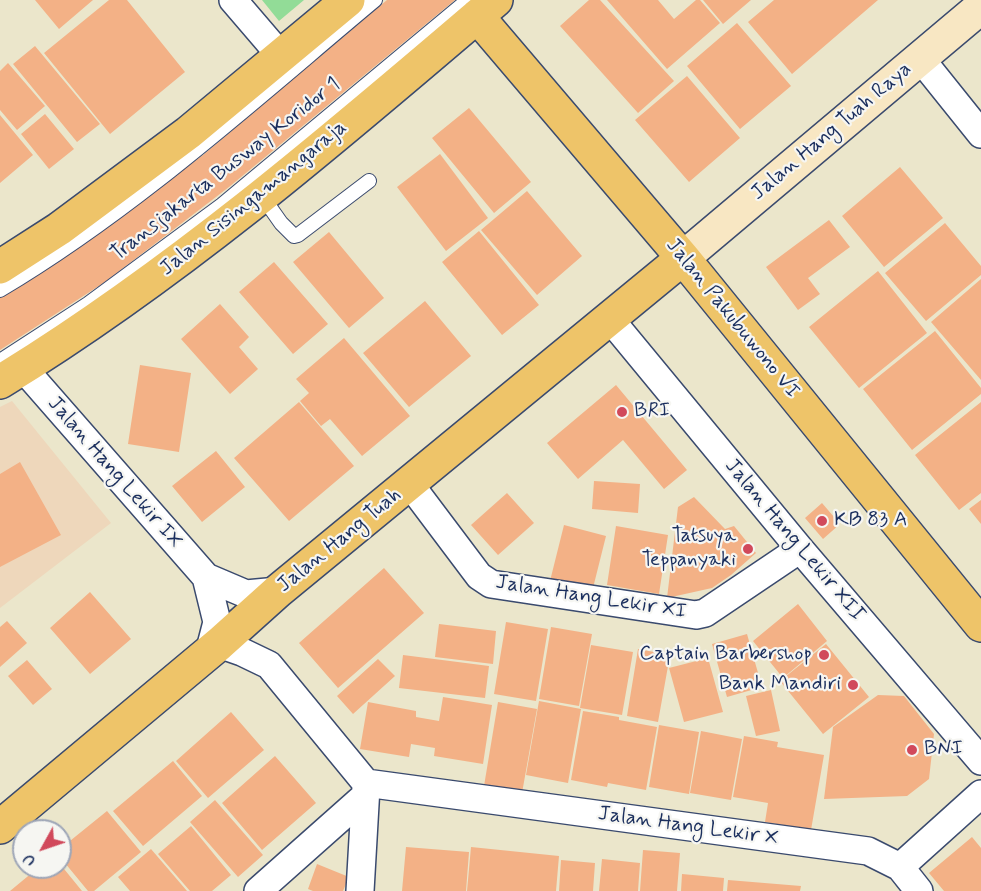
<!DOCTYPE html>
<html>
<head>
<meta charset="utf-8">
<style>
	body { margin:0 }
	#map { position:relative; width:981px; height:891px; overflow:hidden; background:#ebe6cb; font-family:Mynerve,sans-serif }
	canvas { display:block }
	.north { position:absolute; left:12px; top:819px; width:60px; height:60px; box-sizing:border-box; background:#f6f6f2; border:2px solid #9ea6b7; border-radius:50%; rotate:230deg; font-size:16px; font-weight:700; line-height:24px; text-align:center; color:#1b2f5e }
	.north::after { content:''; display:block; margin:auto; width:21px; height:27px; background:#d1495b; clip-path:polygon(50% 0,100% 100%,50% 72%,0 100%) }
</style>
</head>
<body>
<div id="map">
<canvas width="981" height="891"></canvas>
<div class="north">U</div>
</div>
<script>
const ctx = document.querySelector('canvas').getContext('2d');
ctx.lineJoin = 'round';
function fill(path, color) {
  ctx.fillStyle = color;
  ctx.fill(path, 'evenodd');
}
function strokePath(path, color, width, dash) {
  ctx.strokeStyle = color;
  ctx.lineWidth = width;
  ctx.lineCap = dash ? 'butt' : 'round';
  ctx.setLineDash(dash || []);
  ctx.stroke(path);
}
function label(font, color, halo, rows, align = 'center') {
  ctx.font = font + ' Mynerve,sans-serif';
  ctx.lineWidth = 4.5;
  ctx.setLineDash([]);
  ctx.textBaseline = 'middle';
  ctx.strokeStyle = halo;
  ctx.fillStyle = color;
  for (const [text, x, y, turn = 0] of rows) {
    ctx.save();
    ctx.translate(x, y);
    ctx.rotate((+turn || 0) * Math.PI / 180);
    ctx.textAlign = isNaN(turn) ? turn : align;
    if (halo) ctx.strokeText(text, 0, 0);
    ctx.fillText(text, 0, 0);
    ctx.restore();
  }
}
const built = new Path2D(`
	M12 401 111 523 0 608V407Z`);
const green = new Path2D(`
	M262 0H304L279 21Z`);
const building = new Path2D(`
	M35 0H93L59 29Z
	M109 0H127L185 72 110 134 44 53Z
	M387 0H455L229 187 105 282 0 350V298L80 247 203 155Z
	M589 0H600L674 81 638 113 560 26Z
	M607 0H658L674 19 696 0H700L720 23 667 69Z
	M703 0H751L723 24Z
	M774 0H878L792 74 748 22Z
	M737 23 791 86 740 129 687 66Z
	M35 46 100 124 77 142 13 64Z
	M8 63 45 106 17 130 0 110V71Z
	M687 76 740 138 689 182 635 120Z
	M469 108 531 182 494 213 432 138Z
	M45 114 74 149 49 169 21 134Z
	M0 115 33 155 0 183Z
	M440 154 488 218 446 251 397 187Z
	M900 167 943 218 884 267 842 216Z
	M527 191 582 256 537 295 481 230Z
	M829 220 850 247 808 278 820 294 798 310 766 267Z
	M945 223 981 266V275L926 321 885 273Z
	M479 231 539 305 502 335 442 262Z
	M329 232 384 298 349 328 293 262Z
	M274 262 328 324 293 354 239 292Z
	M878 271 927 333 859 388 809 327Z
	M981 279V380L931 322Z
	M425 301 471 356 409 407 363 353Z
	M220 304 249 337 239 347 258 369 230 394 181 339Z
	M935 331 981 388V394L912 450 863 389Z
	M344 338 410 416 362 456 330 419 321 426 300 401 309 393 296 379Z
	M140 365 191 373 179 452 128 444Z
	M616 385 687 470 664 489 623 440 578 479 547 443Z
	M299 402 354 466 289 521 234 458Z
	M981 402V493L959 510 915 455Z
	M216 451 245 487 202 522 172 486Z
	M20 462 61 535 0 567V474Z
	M594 481 640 484 638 513 592 509Z
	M507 493 534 523 498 555 471 525Z
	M694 497 725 529 734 526 756 553 731 575 712 588 667 598 678 507Z
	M981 500V524L969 509Z
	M822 503 840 524 823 539 805 518Z
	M564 525 606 536 592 592 550 581Z
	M616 526 668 535 659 594 607 585Z
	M384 568 424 613 338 688 299 643Z
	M90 592 131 639 90 674 50 628Z
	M798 604 827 641 783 678 753 641Z
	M7 621 27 643 0 667V627Z
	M506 622 548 629 536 701 494 694Z
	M439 624 496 631 493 664 435 657Z
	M551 627 592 634 579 706 539 699Z
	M747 634 762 687 727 697 712 644Z
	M826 644 869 697 823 734 780 681Z
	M591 645 633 652 622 715 580 708Z
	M638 649 670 655 658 722 627 716Z
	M403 655 489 666 485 698 399 688Z
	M708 658 723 712 684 722 669 668Z
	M378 659 395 676 353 714 337 696Z
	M27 660 52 689 33 705 8 676Z
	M771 690 780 731 756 736 746 696Z
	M878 695 904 696 934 734 929 779 907 796 824 799 833 727Z
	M443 697 492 705 483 764 434 756 435 748 411 744 409 757 360 749 368 702 416 711V717L439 721Z
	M539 701 581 709 568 783 526 775Z
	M498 702 537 709 522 793 484 786Z
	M583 711 619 717V720L657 727 646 790 608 783 607 787 571 780Z
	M231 712 264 750 208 798 176 761Z
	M659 725 699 732 689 794 649 787Z
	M701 731 742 739 731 800 690 793Z
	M744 736 778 742 777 747 824 755 811 830 765 822 768 803 733 797Z
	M275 756 316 803 262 850 222 803Z
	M173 761 202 796 143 846 113 811Z
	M215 800 263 855 238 877 190 822Z
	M107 811 141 852 94 891H88L60 857V849Z
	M191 826 231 875 212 891H190L158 854Z
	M972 837 981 848V891H944L929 873Z
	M406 847 469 852 466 891H402Z
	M471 847 559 856 556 891H467Z
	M151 849 187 891H130L118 877Z
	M643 850 680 853 677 891H640Z
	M602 859 640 863 638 891H599Z
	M561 860 595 863 593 891H559Z
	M60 864 82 891H10L39 867H60Z
	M317 864 349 877 343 891H313L308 889Z
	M682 874 724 878 723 891H681Z
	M728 880 801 886 800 891H727Z`);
const lane = new Path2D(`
	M262 196 281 223 294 236 298 235 369 181
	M0 290C136 209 254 101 375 0
	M0 361 88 304 222 205 468 0`);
const street = new Path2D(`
	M233 0 281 56
	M920 58 981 134
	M610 319 800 549 981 761
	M23 368 206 577 246 594 278 591
	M409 483 479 576 491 584 696 615 705 613 800 549
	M206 577 217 622 209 653
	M219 644 242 652 269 665 366 783
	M366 783 868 851 900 867 919 891
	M900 867 981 794
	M258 891 365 796
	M360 891 366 787`);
const secondary = new Path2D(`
	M683 258 981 7`);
const primary = new Path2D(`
	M477 16 683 258 981 625
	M0 267 59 229 188 133 348 0
	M0 382C178 273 338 135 496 0
	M0 827 219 644 278 591 683 258`);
const markers = [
	[622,412,6,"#d1495b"],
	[822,521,6,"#d1495b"],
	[748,549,6,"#d1495b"],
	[824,655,6,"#d1495b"],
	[853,685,6,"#d1495b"],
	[912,750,6,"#d1495b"]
];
const streetNames = [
	["Jalan Hang Tuah Raya",832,132,-40],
	["Transjakarta Busway Koridor 1",226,170,-38],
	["Jalan Sisingamangaraja",254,199,-39],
	["Jalan Pakubuwono VI",732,319,51],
	["Jalan Hang Lekir IX",114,473,49],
	["Jalan Hang Tuah",340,541,-39],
	["Jalan Hang Lekir XII",794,541,50],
	["Jalan Hang Lekir XI",591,598,9],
	["Jalan Hang Lekir X",688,827,8]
];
const poiNames = [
	["BRI",634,412],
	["KB 83 A",834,521],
	["Tatsuya",736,537,"right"],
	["Teppanyaki",736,561,"right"],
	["Captain Barbershop",812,655,"right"],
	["Bank Mandiri",841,685,"right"],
	["BNI",924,750]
];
fill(built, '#eed7bb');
fill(green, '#92dc97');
fill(building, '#f3b186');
strokePath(lane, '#3a4a6e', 16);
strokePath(street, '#3a4a6e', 30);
strokePath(secondary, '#3a4a6e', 36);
strokePath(primary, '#3a4a6e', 36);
strokePath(lane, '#fff', 14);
strokePath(street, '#fff', 27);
strokePath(secondary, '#f8e7c3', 33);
strokePath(primary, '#eec469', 33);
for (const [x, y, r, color] of markers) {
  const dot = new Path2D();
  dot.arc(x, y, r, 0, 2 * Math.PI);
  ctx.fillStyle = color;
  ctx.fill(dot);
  strokePath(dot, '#f6f6f2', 2);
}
label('21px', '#1b2f5e', '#f6f6f2', streetNames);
label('21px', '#1b2f5e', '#f6f6f2', poiNames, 'left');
</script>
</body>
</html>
